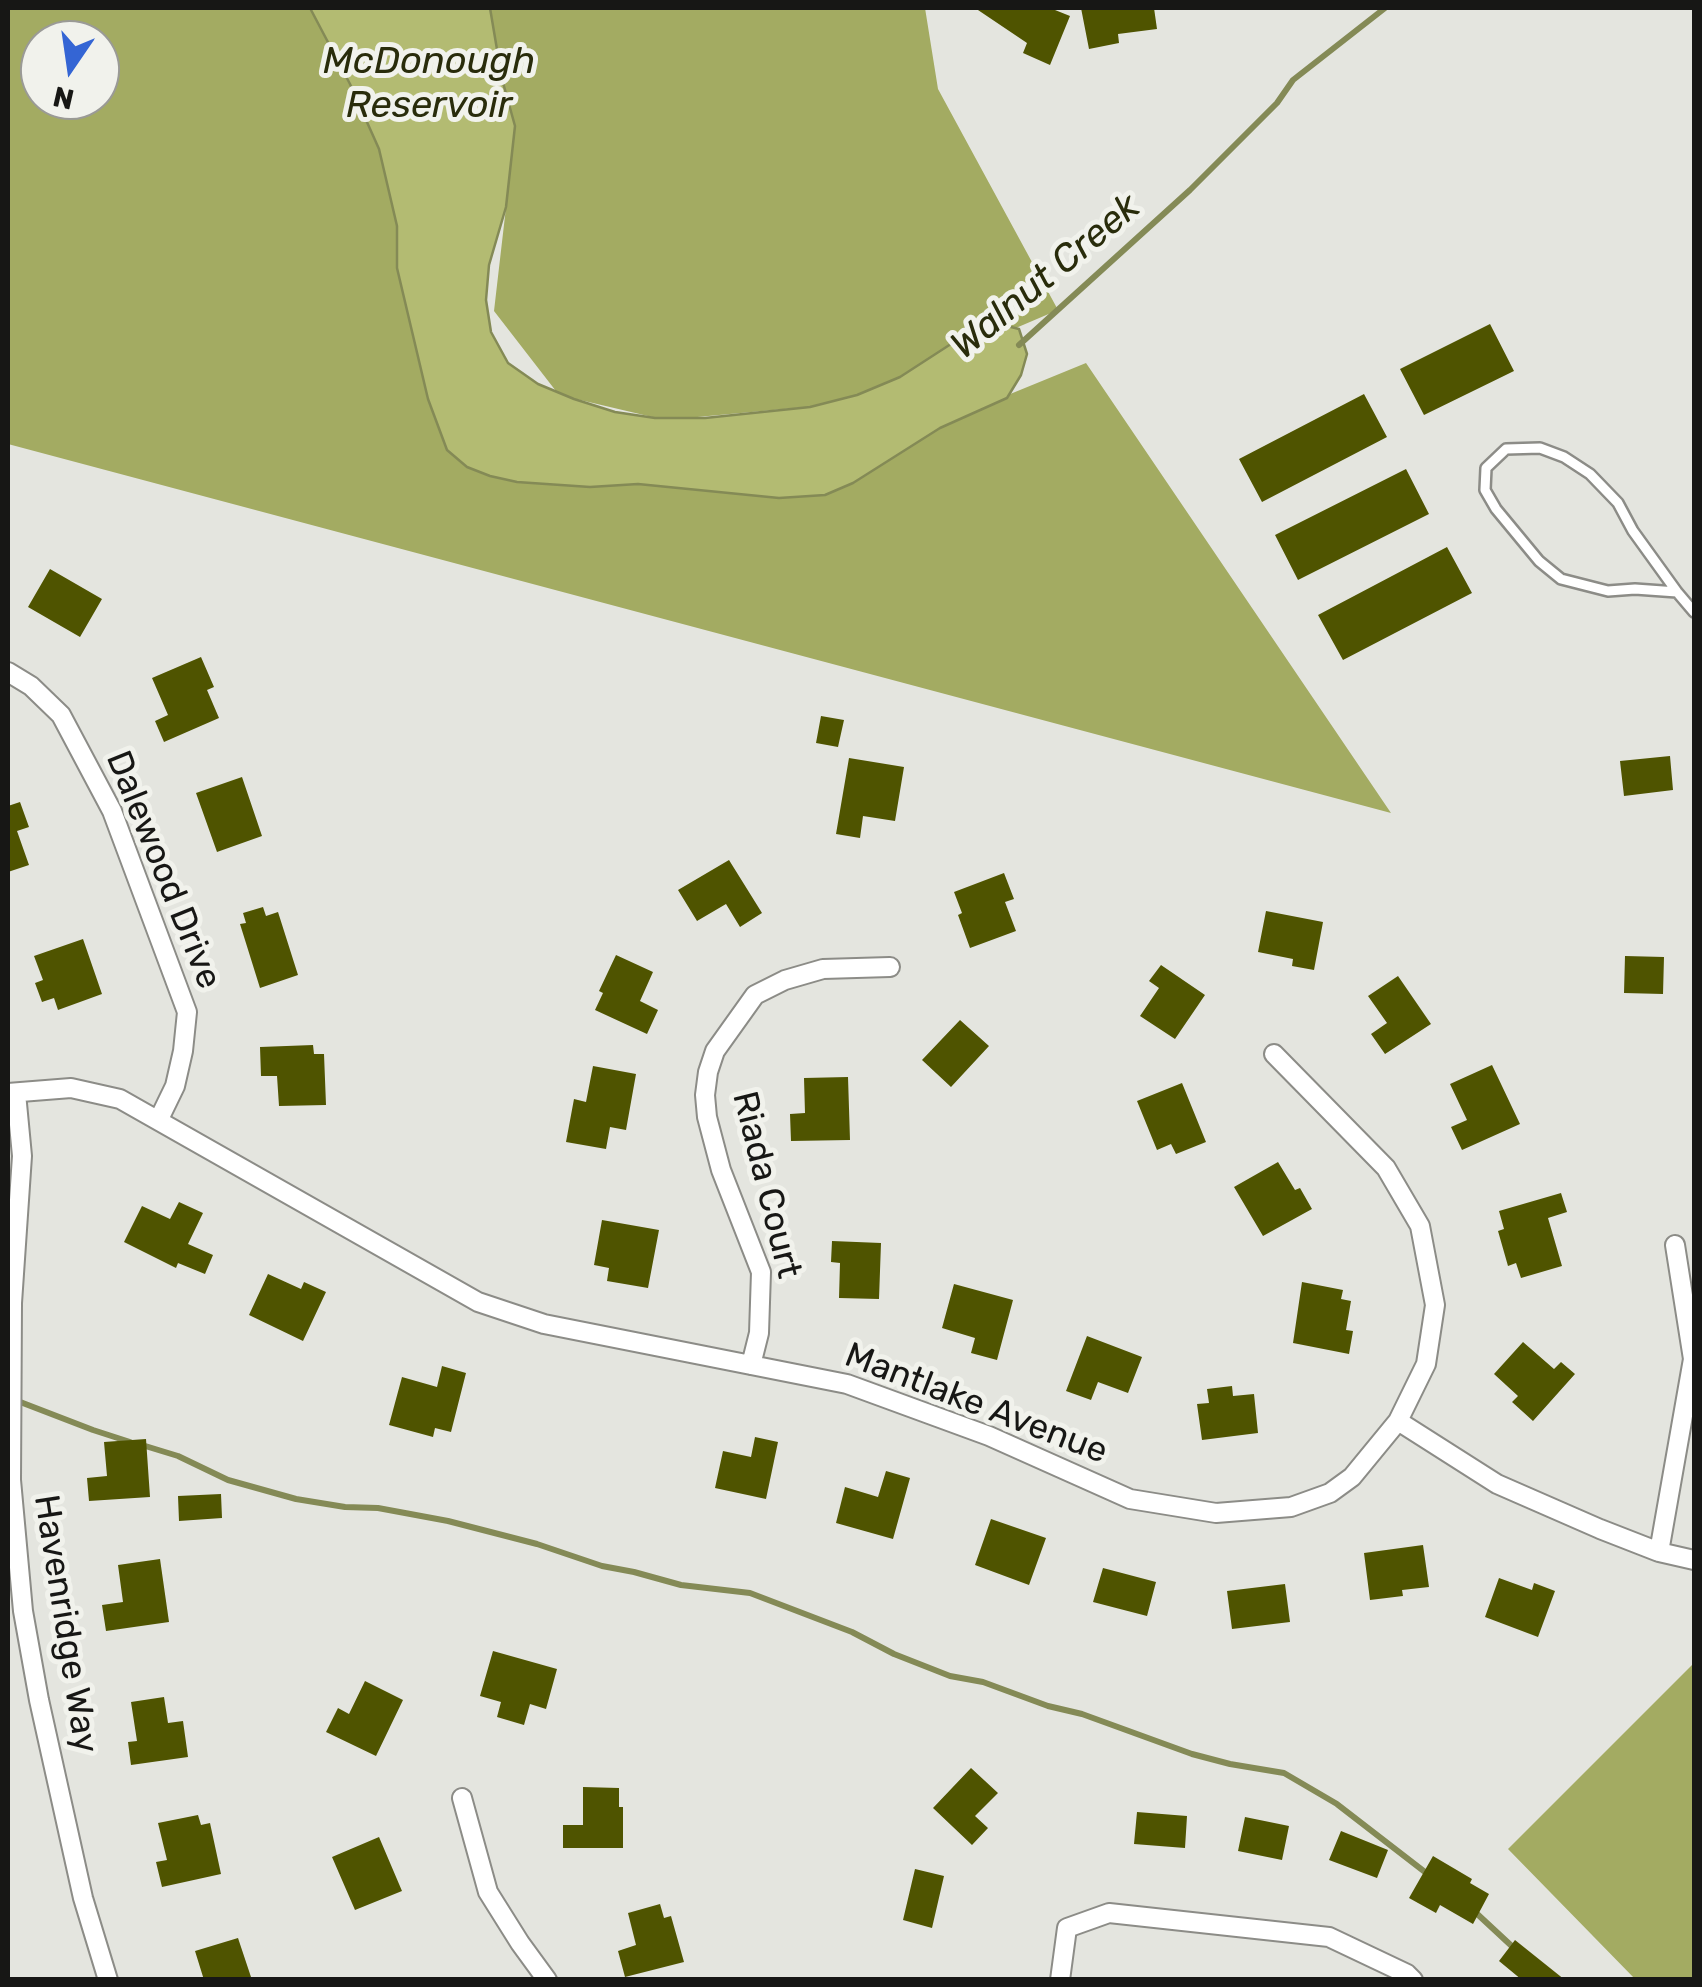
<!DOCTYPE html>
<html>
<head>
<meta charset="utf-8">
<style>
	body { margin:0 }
	#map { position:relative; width:1702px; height:1987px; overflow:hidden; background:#e4e5df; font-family:Rubik,sans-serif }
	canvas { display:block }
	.frame { position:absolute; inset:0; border:10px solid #171715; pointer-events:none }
	.north { position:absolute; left:20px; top:20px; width:100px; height:100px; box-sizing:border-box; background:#f1f2ec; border:2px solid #9a9a96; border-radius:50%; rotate:193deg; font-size:28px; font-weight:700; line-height:40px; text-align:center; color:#171715 }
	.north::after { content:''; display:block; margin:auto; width:35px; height:45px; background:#3465d4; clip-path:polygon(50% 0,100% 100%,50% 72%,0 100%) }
</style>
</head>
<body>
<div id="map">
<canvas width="1702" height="1987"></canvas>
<div class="frame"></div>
<div class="north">N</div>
</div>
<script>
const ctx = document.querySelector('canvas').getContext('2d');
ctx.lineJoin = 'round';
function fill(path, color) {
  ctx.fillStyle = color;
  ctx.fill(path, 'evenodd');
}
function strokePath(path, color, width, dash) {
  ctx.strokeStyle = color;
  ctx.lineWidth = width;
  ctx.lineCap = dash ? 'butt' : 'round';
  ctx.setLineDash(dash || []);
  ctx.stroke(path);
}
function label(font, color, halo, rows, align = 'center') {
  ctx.font = font + ' Rubik,sans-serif';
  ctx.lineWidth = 10;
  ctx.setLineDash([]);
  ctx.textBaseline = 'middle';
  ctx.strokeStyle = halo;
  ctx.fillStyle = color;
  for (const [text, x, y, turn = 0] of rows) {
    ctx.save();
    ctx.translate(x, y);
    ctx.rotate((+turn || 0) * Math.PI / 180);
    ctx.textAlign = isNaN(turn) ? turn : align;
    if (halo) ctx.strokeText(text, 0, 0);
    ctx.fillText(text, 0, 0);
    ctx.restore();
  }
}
const forest = new Path2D(`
	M8 8H320L395 189 438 367 822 471 1086 363 1391 813 8 444ZM40 40H100V100H40Z
	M465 8H925L938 89 1058 310 838 404 665 420 559 395 494 311 510 173Z
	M1694 1663V1979H1635L1508 1849Z`);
const water = new Path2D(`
	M310 8H490L502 79 515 126 506 207 489 265 486 300 491 332 508 363 538 384 574 399 615 412 655 418H705L810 407 857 395 900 377 971 331 977 324H999L1019 329 1027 354 1021 375 1007 398 940 428 853 483 825 495 779 498 638 484 590 487 517 482 490 476 467 467 447 450 428 399 397 268V226L379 149 350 84Z`);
const stream = new Path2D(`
	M1019 345 1190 190 1277 103 1293 80 1385 8
	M15 1400 93 1430 130 1442
	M142 1445 178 1456 228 1480 296 1499 345 1507 378 1508 448 1521 537 1544 602 1566 634 1572 681 1585 750 1593 852 1632 894 1654 950 1676 983 1682 1048 1706 1082 1714 1192 1754 1230 1764 1284 1773 1337 1804 1429 1875
	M1474 1911 1516 1950`);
const building = new Path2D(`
	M975 8H1050L1070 16 1050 65 1023 53 1027 43Z
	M1081 8H1154L1157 29 1118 34 1119 43 1089 49Z
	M1490 324 1514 371 1424 415 1400 369Z
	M1364 394 1387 437 1262 502 1239 459Z
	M1406 469 1429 514 1298 580 1275 535Z
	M1447 547 1472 593 1343 660 1318 615Z
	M50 569 102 599 80 637 28 607Z
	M201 657 214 687 207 690 219 718 164 742 155 721 168 715 152 678Z
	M821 716 844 720 838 747 816 743Z
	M1670 756 1673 790 1624 796 1620 761Z
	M849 758 904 767 895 821 863 816 860 838 836 834Z
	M242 777 262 836 217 852 196 793Z
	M20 802 29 827 17 831 29 865 8 872V806Z
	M729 860 762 913 740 927 726 904 697 921 678 890Z
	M1004 873 1014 899 1005 902 1016 931 970 948 958 915 962 913 954 892Z
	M263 907 266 916 278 912 298 975 260 988 240 924 246 923 243 913Z
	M1266 911 1323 922 1314 970 1292 966 1293 959 1258 952Z
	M83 939 102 994 58 1010 54 998 42 1002 35 983 43 980 34 956Z
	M616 955 653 972 640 1001 658 1010 647 1034 595 1010 603 993 599 991Z
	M1625 956 1664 957 1663 994 1624 993Z
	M1161 965 1205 995 1175 1039 1140 1016 1159 988 1149 981Z
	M1398 976 1431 1024 1385 1054 1371 1034 1387 1023 1368 996Z
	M960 1020 989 1046 951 1087 922 1060Z
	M313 1045 314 1054H324L326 1105 279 1106 277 1076H261L260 1047Z
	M1492 1065 1520 1124 1462 1150 1451 1127 1467 1120 1450 1084Z
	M593 1066 636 1074 626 1130 610 1127 606 1149 566 1142 574 1099 586 1102Z
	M848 1077 850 1140 791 1141 790 1114 805 1113 804 1078Z
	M1182 1083 1206 1142 1176 1154 1171 1144 1157 1150 1137 1101Z
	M1278 1162 1295 1190 1300 1188 1312 1209 1263 1236 1234 1187Z
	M1561 1193 1567 1212 1548 1218 1562 1266 1521 1278 1516 1263 1508 1266 1498 1231 1504 1229 1499 1211Z
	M179 1202 203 1213 188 1244 213 1255 205 1274 178 1263 176 1268 124 1242 142 1206 170 1219Z
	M602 1220 659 1230 648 1288 607 1281 609 1268 594 1265Z
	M832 1241 881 1243 879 1299 839 1298 840 1263 831 1262Z
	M268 1274 301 1289 304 1282 326 1292 303 1341 249 1315Z
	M1302 1282 1343 1290 1341 1299 1351 1301 1346 1330 1353 1331 1349 1354 1293 1343Z
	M954 1284 1013 1300 997 1360 971 1353 975 1338 942 1328Z
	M1087 1336 1142 1357 1128 1393 1098 1382 1091 1400 1066 1391Z
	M1523 1342 1554 1369 1561 1362 1575 1374 1533 1421 1512 1402 1518 1396 1494 1374Z
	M442 1366 466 1373 451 1432 435 1428 433 1437 389 1425 402 1377 437 1387Z
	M1232 1386 1233 1396 1254 1394 1258 1433 1202 1440 1197 1404 1209 1403 1207 1389Z
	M755 1437 778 1442 766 1499 715 1488 723 1451 751 1457Z
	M146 1439 150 1497 89 1501 87 1478 107 1476 104 1442Z
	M886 1471 910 1478 893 1539 836 1523 845 1487 878 1497Z
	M221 1494 222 1518 179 1521 178 1496Z
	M991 1519 1046 1538 1029 1585 975 1565Z
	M1423 1545 1429 1587 1402 1590 1403 1596 1370 1600 1364 1553Z
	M160 1559 169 1622 106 1631 102 1605 123 1602 118 1565Z
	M1103 1568 1156 1582 1147 1616 1093 1602Z
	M1499 1578 1532 1590 1534 1583 1555 1591 1538 1637 1485 1617Z
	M1285 1584 1290 1622 1232 1629 1227 1591Z
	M493 1651 557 1669 546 1709 530 1704 524 1725 497 1717 501 1702 480 1696Z
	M365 1681 403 1700 376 1756 326 1732 338 1708 349 1714Z
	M164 1697 168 1723 183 1721 188 1757 131 1765 128 1742 137 1741 131 1702Z
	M971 1768 998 1793 975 1816 988 1828 972 1845 933 1808Z
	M583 1787 619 1788V1807H623V1848H563V1825H583Z
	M1137 1812 1187 1816 1185 1848 1134 1844Z
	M198 1815 201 1825 210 1823 221 1874 162 1887 156 1862 167 1860 158 1823Z
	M1245 1817 1289 1826 1282 1860 1238 1851Z
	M1341 1831 1388 1850 1377 1878 1329 1860Z
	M379 1837 402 1891 355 1910 332 1857Z
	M1433 1856 1472 1879 1470 1883 1489 1894 1473 1924 1440 1905 1436 1913 1409 1898Z
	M915 1869 944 1876 932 1928 903 1920Z
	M660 1904 664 1918 671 1916 684 1962 625 1977 618 1951 636 1945 628 1913Z
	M238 1938 252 1980H204L195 1951Z
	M1515 1940 1565 1980H1522L1499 1961Z`);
const lane = new Path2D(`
	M1677 592 1635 589 1608 591 1561 579 1539 561 1496 509 1485 490 1486 468 1506 449 1540 448 1564 457 1590 474 1618 503 1633 531 1677 592 1694 612`);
const street = new Path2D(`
	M8 672 31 686 61 715 112 811 187 1012 183 1051 175 1086 159 1119
	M8 1093 71 1088 120 1099 478 1302 544 1324 847 1384 989 1436 1130 1499 1216 1513 1291 1507 1330 1493 1352 1477 1398 1421 1426 1364 1435 1305 1420 1226 1386 1168 1274 1054
	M16 1093 22 1156 12 1303 11 1480 23 1611 39 1700 83 1898 108 1980
	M751 1365 759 1333 761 1272 721 1170 707 1117 705 1095 708 1072 715 1051 755 995 785 980 823 969 890 967
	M1398 1421 1497 1484 1600 1529 1659 1552 1694 1560
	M1659 1552 1693 1359 1675 1245
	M462 1798 488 1892 520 1943 547 1980
	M1060 1980 1067 1928 1109 1913 1329 1937 1407 1974 1413 1980`);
const streetNames = [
	["Dalewood Drive",163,870,68],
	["Riada Court",766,1185,76],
	["Mantlake Avenue",976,1404,21],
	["Havenridge Way",65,1624,81]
];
const waterNames = [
	["McDonough",429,62],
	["Reservoir",429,106],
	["Walnut Creek",1046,277,-40]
];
fill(forest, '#a3ab62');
fill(water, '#b3bb72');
strokePath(water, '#848a56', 2.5);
strokePath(stream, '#848a56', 6);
fill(building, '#4f5400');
strokePath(lane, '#8c8c87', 14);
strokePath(street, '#8c8c87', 22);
strokePath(lane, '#fff', 9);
strokePath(street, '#fff', 18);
label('35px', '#171715', '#f1f2ec', streetNames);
label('italic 38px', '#292c0b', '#f1f2ec', waterNames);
</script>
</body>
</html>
